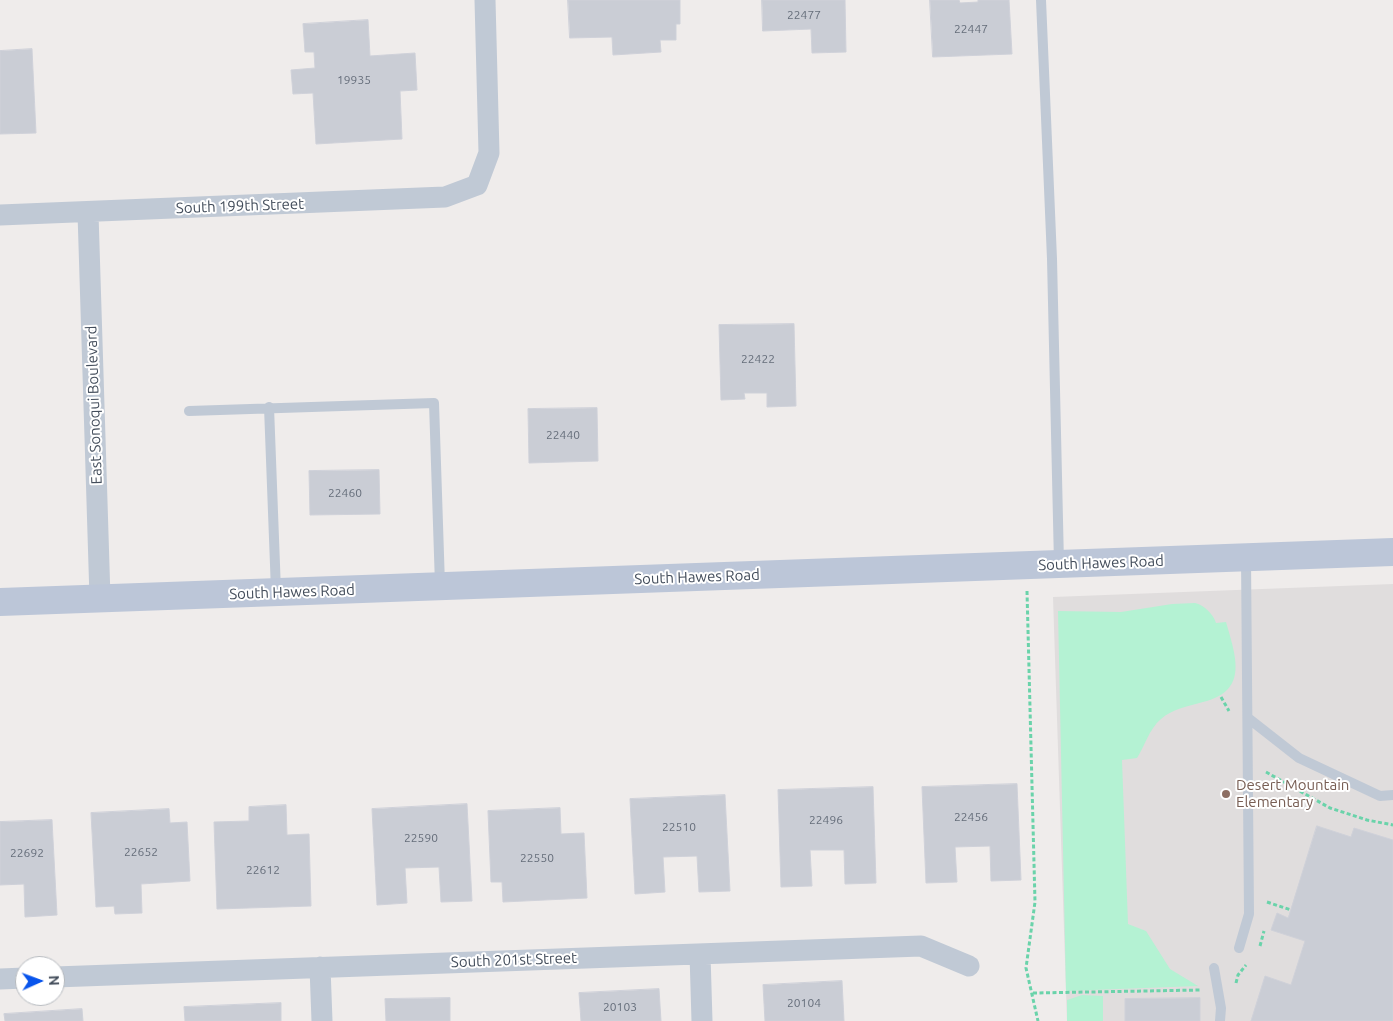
<!DOCTYPE html>
<html>
<head>
<meta charset="utf-8">
<style>
	body { margin:0 }
	#map { position:relative; width:1393px; height:1021px; overflow:hidden; background:#efeceb; font-family:Ubuntu,sans-serif }
	canvas { display:block }
	.north { position:absolute; left:15px; top:956px; width:50px; height:50px; box-sizing:border-box; background:#fff; border:1px solid #b4b8bd; border-radius:50%; rotate:88deg; font-size:14px; font-weight:700; line-height:20px; text-align:center; color:#434d5b }
	.north::after { content:''; display:block; margin:auto; width:18px; height:22px; background:#0854ec; clip-path:polygon(50% 0,100% 100%,50% 72%,0 100%) }
</style>
</head>
<body>
<div id="map">
<canvas width="1393" height="1021"></canvas>
<div class="north">N</div>
</div>
<script>
const ctx = document.querySelector('canvas').getContext('2d');
ctx.lineJoin = 'round';
function fill(path, color) {
  ctx.fillStyle = color;
  ctx.fill(path, 'evenodd');
}
function strokePath(path, color, width, dash) {
  ctx.strokeStyle = color;
  ctx.lineWidth = width;
  ctx.lineCap = dash ? 'butt' : 'round';
  ctx.setLineDash(dash || []);
  ctx.stroke(path);
}
function label(font, color, halo, rows, align = 'center') {
  ctx.font = font + ' Ubuntu,sans-serif';
  ctx.lineWidth = 4;
  ctx.setLineDash([]);
  ctx.textBaseline = 'middle';
  ctx.strokeStyle = halo;
  ctx.fillStyle = color;
  for (const [text, x, y, turn = 0] of rows) {
    ctx.save();
    ctx.translate(x, y);
    ctx.rotate((+turn || 0) * Math.PI / 180);
    ctx.textAlign = isNaN(turn) ? turn : align;
    if (halo) ctx.strokeText(text, 0, 0);
    ctx.fillText(text, 0, 0);
    ctx.restore();
  }
}
const education = new Path2D(`
	M1393 584V1021H1067L1053 597Z`);
const green = new Path2D(`
	M1195 603C1204 605 1214 615 1216 623L1226 622C1236 657 1249 691 1203 702 1189 706 1172 709 1161 719 1149 729 1145 746 1137 758L1122 760 1128 924 1146 931 1170 969 1198 986 1066 991 1058 611 1121 612 1172 604Z
	M1082 995 1103 996V1021H1067V1000Z`);
const building = new Path2D(`
	M568 0H680V24H676V40H660L661 52 613 55 612 37 570 38Z
	M762 0H845L846 52 812 53 811 29 763 31Z
	M930 0H959L960 3 978 2V0H1009L1012 54 933 57Z
	M368 20 370 56 415 53 417 90 400 91 402 139 316 144 313 93 293 94 291 70 315 68 314 52H305L303 24Z
	M32 49 36 133 0 134V51Z
	M794 324 796 406 767 407V393H744L745 399 721 400 719 325Z
	M597 408 598 461 529 463 528 409Z
	M379 470 380 514 310 515 309 471Z
	M1017 784 1021 880 991 881 990 846 955 847 957 882 926 883 922 787Z
	M873 787 876 883 845 884 844 850H810L812 886 781 887 778 790Z
	M725 795 730 891 699 892 697 856 663 857 665 892 635 894 630 799Z
	M467 804 472 901 441 902 439 867 405 868 407 903 377 905 372 809Z
	M286 805 287 835 309 834 311 906 217 909 214 822 249 821V807Z
	M560 808 561 834 584 833 587 898 503 902 502 882H491L488 811Z
	M169 809 170 823 187 822 190 881 141 884 142 913 115 914 114 906 96 907 91 813Z
	M52 820 57 915 25 917 24 884 0 885V822Z
	M1317 826 1351 837 1354 828 1393 840V1021H1251L1265 976 1291 985 1305 941 1271 930 1277 913 1288 918Z
	M842 981 844 1021H765L763 985Z
	M659 989 661 1021H581L579 993Z
	M450 998V1021H386L385 999Z
	M1200 998V1021H1125V999Z
	M281 1003V1021H185L184 1007Z
	M82 1009 83 1021H5L4 1014Z`);
const path = new Path2D(`
	M1027 591 1035 902 1026 968 1038 1021
	M1221 697 1229 711
	M1266 772 1330 808 1367 820 1393 825
	M1267 902 1291 910
	M1260 946 1264 931
	M1236 983 1238 975 1246 965
	M1033 993 1200 990`);
const service = new Path2D(`
	M1041 0 1052 259 1059 563
	M269 407 276 591
	M189 411 434 403 440 585
	M1248 718 1299 758 1380 796 1393 795
	M1239 948 1249 914 1246 558
	M1214 968 1221 1008 1220 1021`);
const minor = new Path2D(`
	M88 213 100 598
	M0 215 445 197 477 185 489 153 485 0
	M700 954 702 1021
	M320 967 322 1021
	M55 977 921 946 969 966
	M0 979 25 978`);
const secondary = new Path2D(`
	M0 602 1393 552`);
const markers = [
	[1226,794,5,"#8d6e63"]
];
const numberNames = [
	["22477",804,15],
	["22447",971,29],
	["19935",354,80],
	["22422",758,359],
	["22440",563,435],
	["22460",345,493],
	["22456",971,817],
	["22496",826,820],
	["22510",679,827],
	["22590",421,838],
	["22652",141,852],
	["22692",27,853],
	["22550",537,858],
	["22612",263,870],
	["20104",804,1003],
	["20103",620,1007]
];
const streetNames = [
	["South 199th Street",240,206,-2],
	["East Sonoqui Boulevard",94,405,-92],
	["South Hawes Road",1101,563,-2],
	["South Hawes Road",697,577,-2],
	["South Hawes Road",292,592,-2],
	["South 201st Street",514,960,-2]
];
const educationNames = [
	["Desert Mountain",1236,785],
	["Elementary",1236,802]
];
fill(education, '#e0dddd');
fill(green, '#b4f2d3');
fill(building, '#cacdd5');
strokePath(building, '#cfd1d9', 1);
strokePath(path, '#6ad3aa', 3, [4, 2.5]);
strokePath(service, '#c0c9d5', 10);
strokePath(minor, '#c0c9d5', 21);
strokePath(secondary, '#bcc6d8', 28);
for (const [x, y, r, color] of markers) {
  const dot = new Path2D();
  dot.arc(x, y, r, 0, 2 * Math.PI);
  ctx.fillStyle = color;
  ctx.fill(dot);
  strokePath(dot, '#fff', 2);
}
label('12px', '#656d7a', null, numberNames);
label('15px', '#434d5b', '#fff', streetNames);
label('15px', '#785e54', '#fff', educationNames, 'left');
</script>
</body>
</html>
